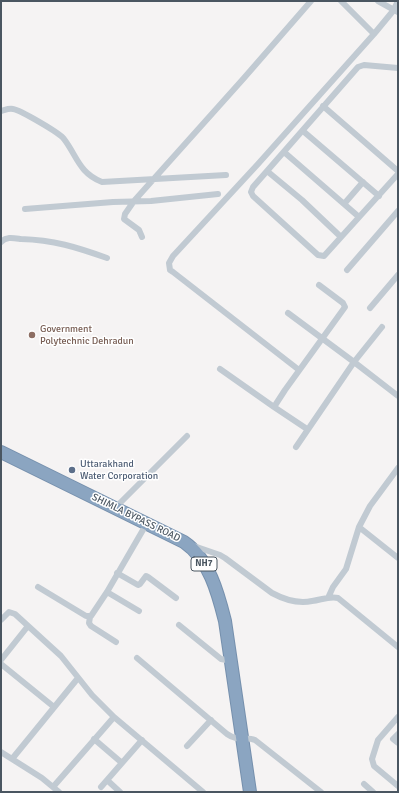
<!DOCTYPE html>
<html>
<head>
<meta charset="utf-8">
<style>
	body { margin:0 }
	#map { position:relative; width:399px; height:793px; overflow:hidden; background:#f5f3f3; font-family:Signika,sans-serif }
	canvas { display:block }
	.frame { position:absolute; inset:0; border:2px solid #4a5661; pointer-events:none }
</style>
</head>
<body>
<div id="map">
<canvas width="399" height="793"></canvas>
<div class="frame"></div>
</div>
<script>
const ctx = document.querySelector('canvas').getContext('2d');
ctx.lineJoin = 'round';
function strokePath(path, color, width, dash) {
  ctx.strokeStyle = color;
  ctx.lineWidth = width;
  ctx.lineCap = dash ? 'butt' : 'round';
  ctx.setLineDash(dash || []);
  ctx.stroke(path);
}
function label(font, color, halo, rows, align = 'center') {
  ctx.font = font + ' Signika,sans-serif';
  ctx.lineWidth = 3;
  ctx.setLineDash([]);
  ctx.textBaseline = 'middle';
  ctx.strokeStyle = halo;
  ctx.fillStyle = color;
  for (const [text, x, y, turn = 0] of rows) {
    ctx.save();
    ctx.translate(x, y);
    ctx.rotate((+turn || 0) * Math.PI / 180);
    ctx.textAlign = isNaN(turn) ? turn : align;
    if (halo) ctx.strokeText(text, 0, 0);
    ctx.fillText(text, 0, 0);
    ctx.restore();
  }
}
const street = new Path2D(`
	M341 1 374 34
	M378 1 398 12
	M398 68 364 65 358 67 253 187 251 192 253 196 318 255 324 256 398 174
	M323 106 398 171
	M1 111C5 110 9 108 13 109 20 110 60 133 64 139 77 156 79 173 102 182L226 175
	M303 131 379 196
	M284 152 359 217
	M267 171 302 200 341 237
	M344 204 363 182
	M25 209 113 202 151 201 218 194
	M142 237 139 230 124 219 125 214 134 201 244 78 311 1
	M1 242C6 236 14 238 21 239 54 240 76 247 107 258
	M347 270 398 211
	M370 308 398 275
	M288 313 354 362 398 396
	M220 369 274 407 307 429
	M299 370 173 272 170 270 169 263 173 256 258 164 374 34 393 11 398 1
	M274 407 285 390 345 307 343 303 319 285
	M296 447 354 362 382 327
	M115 508 187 436
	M359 527 398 558
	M191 545 220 555 225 558 272 593C285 600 298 604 312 601 321 600 329 596 338 598L398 647
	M117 573 138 585 140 584 146 576 148 577 176 598
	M38 587 86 616H91L107 592 147 523
	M107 592 139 611
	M328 598 333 587 346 569 359 527 370 506 398 468
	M90 617 89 623 91 626 116 642
	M1 620 9 612 15 614 61 656 92 695 114 717 203 792
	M179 625 221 659 232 661
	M137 658 227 734C238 742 246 736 255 740L321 792
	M1 660 28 626
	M1 664 54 707
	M398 717 378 740 372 759 374 766 398 786
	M398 734 393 739 398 743
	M94 739 122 763
	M187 746 211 720
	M1 752 42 778 59 792
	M12 759 78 678
	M107 780 120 792
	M364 784 373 792
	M53 787 114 717
	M101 787 142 740`);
const highway = new Path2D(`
	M1 452 184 542C209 559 218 593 225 621L250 792`);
const markers = [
	[32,335,4,"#8d6e63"],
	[72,470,4,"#5c6f8a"]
];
const shields = [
	[204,564,26]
];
const shieldNames = [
	["NH7",204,564]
];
const educationNames = [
	["Government",40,329],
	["Polytechnic Dehradun",40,341]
];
const serviceNames = [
	["Uttarakhand",80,464],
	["Water Corporation",80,476]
];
const streetNames = [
	["SHIMLA BYPASS ROAD",136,518,26]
];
strokePath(highway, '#7690ad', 14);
strokePath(street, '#c1cad2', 6);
strokePath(highway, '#8ba5c1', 12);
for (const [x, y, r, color] of markers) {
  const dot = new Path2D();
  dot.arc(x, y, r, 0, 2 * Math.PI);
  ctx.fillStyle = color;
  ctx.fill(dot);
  strokePath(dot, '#fff', 1.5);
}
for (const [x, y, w] of shields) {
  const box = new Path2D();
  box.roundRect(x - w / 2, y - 7, w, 14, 3);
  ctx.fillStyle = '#fff';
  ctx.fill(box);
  strokePath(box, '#4a5661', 1);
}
label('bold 9px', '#4a5661', null, shieldNames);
label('10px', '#785e54', '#fff', educationNames, 'left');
label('10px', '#4e5e75', '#fff', serviceNames, 'left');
label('10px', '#4a5661', '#fff', streetNames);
</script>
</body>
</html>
